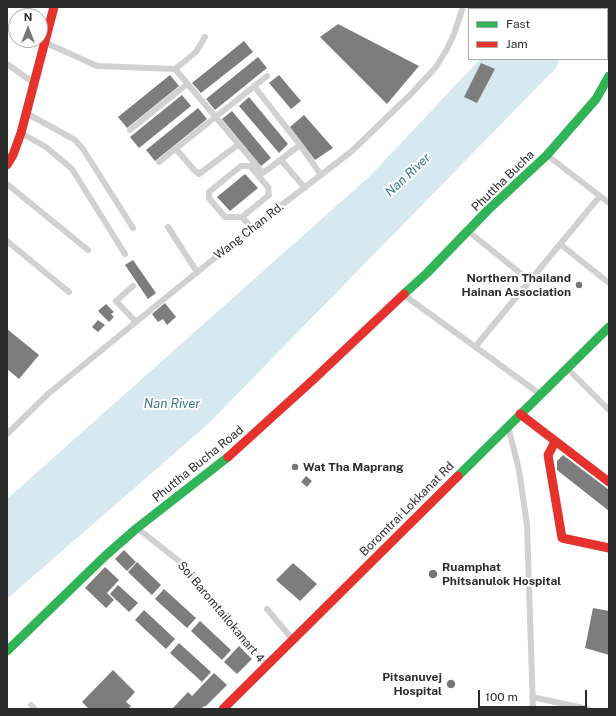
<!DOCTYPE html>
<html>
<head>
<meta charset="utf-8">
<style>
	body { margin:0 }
	#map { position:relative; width:616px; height:716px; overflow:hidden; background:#fff; font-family:"Public Sans",sans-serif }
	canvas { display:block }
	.frame { position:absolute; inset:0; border:8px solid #2c2c2c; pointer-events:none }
	.legend { position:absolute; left:468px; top:8px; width:140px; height:52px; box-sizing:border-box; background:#fff; border:1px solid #ababab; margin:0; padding:5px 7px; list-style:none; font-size:12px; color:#2c2c2c }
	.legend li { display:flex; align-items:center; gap:8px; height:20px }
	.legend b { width:20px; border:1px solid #ababab }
	.north { position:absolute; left:8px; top:8px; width:40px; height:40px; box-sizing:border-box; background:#fff; border:1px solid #ababab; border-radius:50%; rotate:0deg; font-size:11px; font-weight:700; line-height:16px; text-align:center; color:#2c2c2c }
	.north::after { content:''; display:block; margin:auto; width:14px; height:18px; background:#767676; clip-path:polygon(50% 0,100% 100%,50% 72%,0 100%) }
	.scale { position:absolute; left:478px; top:690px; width:109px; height:18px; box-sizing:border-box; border:2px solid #2c2c2c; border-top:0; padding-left:5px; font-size:12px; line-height:14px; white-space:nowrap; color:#2c2c2c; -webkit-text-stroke:3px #fff; paint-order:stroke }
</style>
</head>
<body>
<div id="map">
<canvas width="616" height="716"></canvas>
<div class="frame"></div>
<ul class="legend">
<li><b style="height:5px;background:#30b455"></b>Fast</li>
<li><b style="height:5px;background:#e5322d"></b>Jam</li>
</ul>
<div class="north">N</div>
<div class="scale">100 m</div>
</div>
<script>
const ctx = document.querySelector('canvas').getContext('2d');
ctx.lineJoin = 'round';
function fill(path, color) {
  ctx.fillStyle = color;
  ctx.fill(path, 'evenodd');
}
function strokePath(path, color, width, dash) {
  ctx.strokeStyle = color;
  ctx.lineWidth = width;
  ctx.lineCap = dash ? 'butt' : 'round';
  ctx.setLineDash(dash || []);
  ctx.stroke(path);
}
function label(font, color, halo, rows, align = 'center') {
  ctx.font = font + ' "Public Sans",sans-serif';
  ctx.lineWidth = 4;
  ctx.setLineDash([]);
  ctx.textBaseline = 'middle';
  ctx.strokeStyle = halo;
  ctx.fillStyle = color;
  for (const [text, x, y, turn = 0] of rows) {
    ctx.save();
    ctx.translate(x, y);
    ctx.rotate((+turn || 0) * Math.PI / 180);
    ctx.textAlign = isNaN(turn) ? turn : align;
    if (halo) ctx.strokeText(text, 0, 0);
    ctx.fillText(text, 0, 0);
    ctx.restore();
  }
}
const water = new Path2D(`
	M496 7H582L581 9H496Z
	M480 59H560L556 68 208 424 7 599V499L371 175Z`);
const building = new Path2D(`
	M338 24 419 66 387 104 320 37Z
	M244 41 253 52 201 93 192 83Z
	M258 57 267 68 215 110 206 99Z
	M481 63 495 69 477 103 464 97Z
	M170 75 179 86 127 128 118 117Z
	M279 75 301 101 291 109 269 83Z
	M182 95 191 106 139 148 130 137Z
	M249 97 288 144 279 153 239 106Z
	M198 108 207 119 155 161 146 150Z
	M232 111 271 158 261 166 222 119Z
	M304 115 333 148 315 160 290 127Z
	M245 174 258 188 230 211 217 197Z
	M133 260 156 293 148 299 125 265Z
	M165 303 176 317 167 325 163 319 158 322 152 314Z
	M106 304 114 312 111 314 114 317 109 322 98 311Z
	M98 320 105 325 98 332 92 327Z
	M7 329 39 355 19 379 7 369Z
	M563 455 609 490V511L557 470V461Z
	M306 476 312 481 307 487 301 482Z
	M124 550 136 562 127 571 115 559Z
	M137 562 161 585 152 595 128 572Z
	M293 563 317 584 300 601 276 580Z
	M105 567 119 580 107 593 114 600 106 608 85 588Z
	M118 585 138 603 129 612 110 594Z
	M164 589 196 618 187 628 155 599Z
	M593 608 609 611V655L585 648Z
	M144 610 175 639 166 649 135 620Z
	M200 621 231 650 222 660 191 631Z
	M179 643 211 672 202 682 170 653Z
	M239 646 252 659 237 674 224 662Z
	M113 670 135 692 126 702 131 706 128 709H89L82 702Z
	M214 673 227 685 205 707 204 706 201 709H174L173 708 188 692 192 696Z`);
const street = new Path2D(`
	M44 42 97 66 175 69 196 52 205 37
	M7 64 34 83
	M175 69 263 173 300 145
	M254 86 300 145 321 175
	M26 113 75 140 83 149 133 228
	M130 130 187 84
	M21 133 46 147 72 169 125 254
	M176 149 195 171 199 174 239 144
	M547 155 609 203
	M281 160 305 188
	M159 162 267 76
	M7 184 88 250
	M242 217H225L209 198V192L241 166H250L268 187 269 195 242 217 252 228
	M168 227 197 272
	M468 231 530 281
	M7 241 69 292
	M560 244 609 283
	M133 286 116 301 136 322
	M404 295 540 394
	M475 347 600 196
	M567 368 609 410
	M508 426 519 470 527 525 533 709
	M7 434 48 394 164 299 252 228 352 151 411 94 436 67 447 49 454 34 463 7
	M137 528 184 565 213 606 267 666
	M267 609 293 640
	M532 697 588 709
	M31 705 35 709`);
const fast = new Path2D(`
	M404 294 427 273 488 210 547 155 596 99 609 76
	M458 476 609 327
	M7 651 105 556 137 528 228 457`);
const jam = new Path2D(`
	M7 165 13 155 21 133 54 7
	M520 414 609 482
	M555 442 548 455 562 538 609 548
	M228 457 314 379 404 294
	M223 709 458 476`);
const markers = [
	[579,285,4,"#767676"],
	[295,467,4,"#767676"],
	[433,574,5,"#767676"],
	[451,684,5,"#767676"]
];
const streetNames = [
	["Phuttha Bucha",503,181,-44],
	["Wang Chan Rd.",249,231,-38],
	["Phuttha Bucha Road",198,464,-39],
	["Boromtrai Lokkanat Rd",407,509,-45],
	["Soi Baromtailokanart 4",221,612,50]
];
const poiNames = [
	["Northern Thailand",571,278],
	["Hainan Association",571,292],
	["Wat Tha Maprang",303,467,"left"],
	["Ruamphat",442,567,"left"],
	["Phitsanulok Hospital",442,581,"left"],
	["Pitsanuvej",442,677],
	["Hospital",442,691]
];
const waterNames = [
	["Nan River",408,175,-43],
	["Nan River",172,404]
];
fill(water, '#d7e9f0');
fill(building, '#7d7d7d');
strokePath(street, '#d1d1d1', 6);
strokePath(fast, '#30b455', 9);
strokePath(jam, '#e5322d', 9);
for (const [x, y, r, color] of markers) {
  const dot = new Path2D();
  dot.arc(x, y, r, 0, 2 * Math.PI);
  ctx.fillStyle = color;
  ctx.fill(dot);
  strokePath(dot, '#fff', 1.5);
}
label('12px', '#2c2c2c', '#fff', streetNames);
label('bold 12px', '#2c2c2c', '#fff', poiNames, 'right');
label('italic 13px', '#3e788a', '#fff', waterNames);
</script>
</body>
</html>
